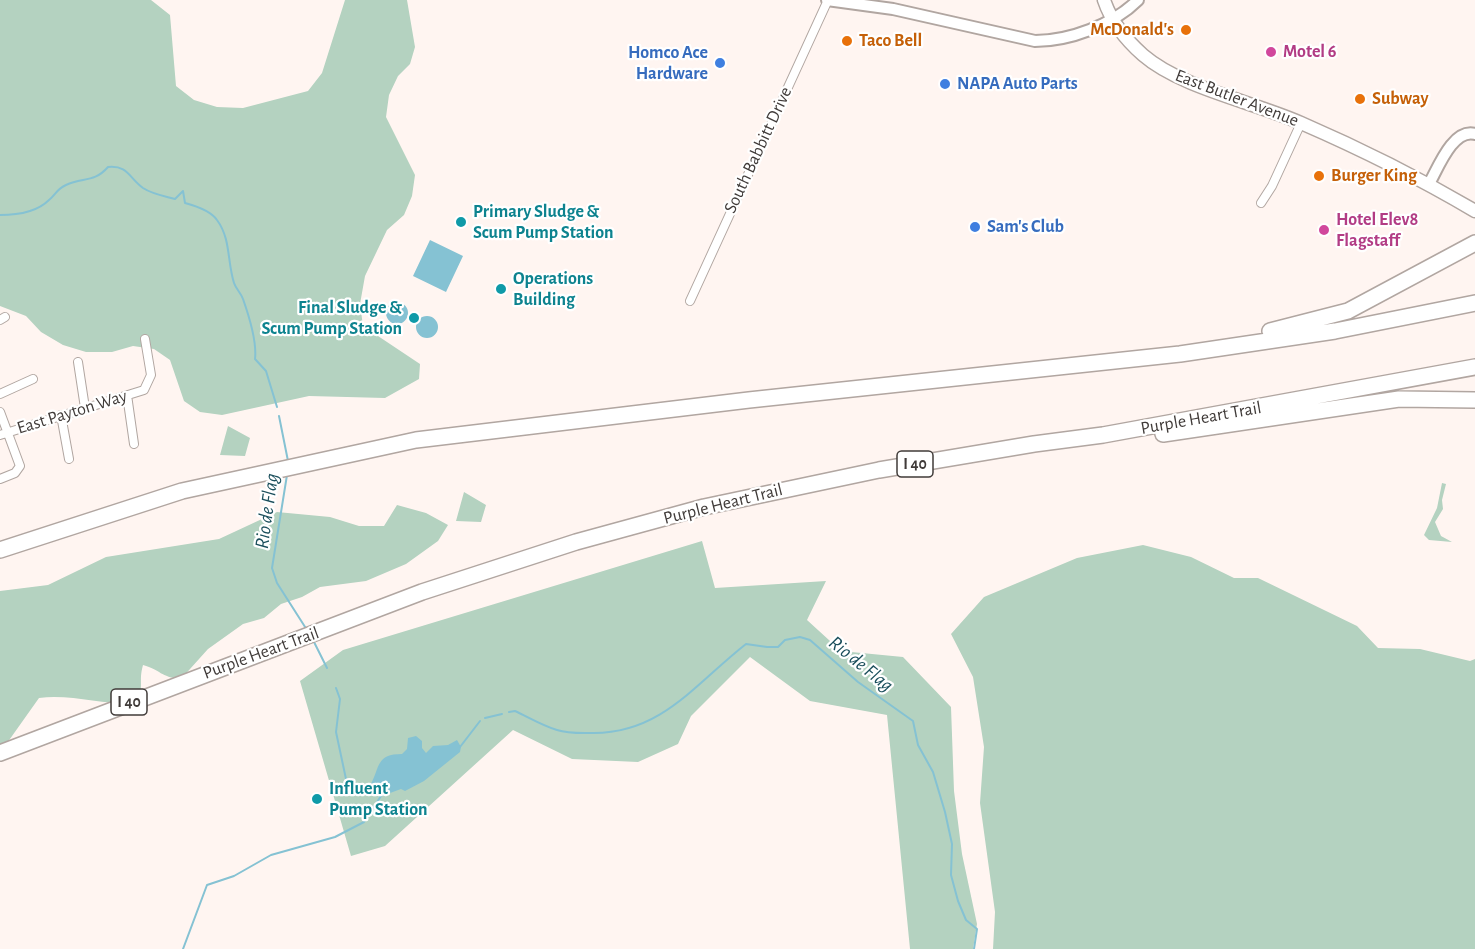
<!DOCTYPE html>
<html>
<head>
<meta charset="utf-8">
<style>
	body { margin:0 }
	canvas { display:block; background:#fff5f1 }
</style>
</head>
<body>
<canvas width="1475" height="949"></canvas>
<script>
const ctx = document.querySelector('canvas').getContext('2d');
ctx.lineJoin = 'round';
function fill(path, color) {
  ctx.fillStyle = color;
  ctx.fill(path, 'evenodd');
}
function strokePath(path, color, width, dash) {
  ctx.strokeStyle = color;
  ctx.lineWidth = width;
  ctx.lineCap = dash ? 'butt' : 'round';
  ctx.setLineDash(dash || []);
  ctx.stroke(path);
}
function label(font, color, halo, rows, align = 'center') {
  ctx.font = font + ' "Alegreya Sans",sans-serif';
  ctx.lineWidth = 4.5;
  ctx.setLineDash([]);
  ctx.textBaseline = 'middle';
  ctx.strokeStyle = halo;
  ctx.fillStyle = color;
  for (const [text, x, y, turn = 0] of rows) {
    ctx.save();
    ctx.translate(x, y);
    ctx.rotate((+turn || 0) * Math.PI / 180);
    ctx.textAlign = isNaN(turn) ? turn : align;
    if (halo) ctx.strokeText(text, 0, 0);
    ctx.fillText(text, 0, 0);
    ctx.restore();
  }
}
const green = new Path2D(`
	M0 0H151L170 15 176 86 194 100 217 107 243 108 308 91 322 73 345 0H407L415 47 410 64 398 76 389 95 386 117 415 175 412 196 404 215 387 230 365 276 360 304 363 326 420 364 419 379 385 398 309 396 222 415 200 412 184 401 170 360 154 349 133 346 112 352H86L63 345 41 332 26 316 0 306Z
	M228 426 250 438 245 456 220 455Z
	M1442 483 1446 484 1442 500 1443 509 1435 522 1441 536 1452 542 1429 540 1424 535 1437 508Z
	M464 492 486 505 481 522 456 521Z
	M397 505 426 513 448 525 438 541 406 564 366 581 320 587 302 597 281 604 264 618 243 624 208 649 181 679C160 677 161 670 143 665 138 683 145 685 136 704 102 705 72 694 39 698L0 753V591L48 585 106 557 219 539 277 512 330 517 359 526H384Z
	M702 541 715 588 826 581 807 620 841 651 903 657 951 707 954 791 962 854 977 924 973 949H910L887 715 810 701 750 657 691 716 678 744 638 762 572 759 513 730 385 846 351 856 300 681 343 650Z
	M1143 545 1191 557 1234 578H1258L1357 626 1378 648 1420 649 1470 661 1475 659V949H993L995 912 980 803 984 747 973 677 951 634 984 597 1077 558Z`);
const water = new Path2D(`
	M430 240 463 256 446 292 413 276Z
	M386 313a11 11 0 1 1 22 0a11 11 0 1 1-22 0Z
	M416 327a11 11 0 1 1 22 0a11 11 0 1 1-22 0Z
	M416 736 422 741V748L426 753 433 746 448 745 457 740 461 747 460 752 424 781 405 791 401 789 379 797 371 784C380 767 376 754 402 754L407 749 408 738Z`);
const stream = new Path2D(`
	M0 215C16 215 37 212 49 200 56 194 57 189 66 185 83 177 94 183 108 167 128 165 129 178 143 188 152 194 164 196 175 199L183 191 185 203C196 206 211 211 217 220 231 239 227 261 234 283 236 289 241 293 243 299 249 316 257 342 255 359L266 371 277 407
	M279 416 288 461
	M287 475 272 568 277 583 307 630
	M313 640 327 668
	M336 688 340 699 336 732 346 779 359 789H373
	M509 712 515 711C528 717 543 726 557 730 569 734 582 733 594 733 662 733 696 683 746 644L767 647H778L785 640 800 637 810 640 858 682 913 721 918 745 933 772 945 812 952 844 951 875 958 901 966 920 977 929 974 949
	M485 718 502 714
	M460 747 480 721
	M183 949 207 885 234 876 271 855 335 837 364 822 381 796`);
const street = new Path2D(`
	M1261 203 1272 186 1301 123
	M690 301 828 0
	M0 320 5 317
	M78 362 85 408
	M0 394 33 379
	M127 395 134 444
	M0 412 20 466 15 473 0 479
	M61 415 69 459
	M0 435 144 390 151 375 145 339`);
const secondary = new Path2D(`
	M827 0 893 9 1035 41C1069 41 1113 25 1138 0
	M1429 184C1438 168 1453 128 1475 134`);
const primary = new Path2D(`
	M1104 0C1111 21 1126 40 1143 55 1181 88 1254 102 1301 123 1361 149 1419 178 1475 211`);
const highway = new Path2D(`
	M1270 331 1348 311 1475 243
	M1163 434 1399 399 1475 400
	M0 550 182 491 416 440 749 400 1180 354 1335 331 1475 303
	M0 753 422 592 576 542 704 507 879 470 1034 444 1103 435 1475 367`);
const markers = [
	[1186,30,6,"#e8710a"],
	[847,41,6,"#e8710a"],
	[1271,52,6,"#d1479c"],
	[720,63,6,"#3f7fe0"],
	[945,84,6,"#3f7fe0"],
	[1360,99,6,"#e8710a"],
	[1319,176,6,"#e8710a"],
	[461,222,6,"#0f9aa8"],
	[975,227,6,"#3f7fe0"],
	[1324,230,6,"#d1479c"],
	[501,289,6,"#0f9aa8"],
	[414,318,6,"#0f9aa8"],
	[317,799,6,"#0f9aa8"]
];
const shields = [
	[915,464,36],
	[129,702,36]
];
const shieldNames = [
	["I 40",915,464],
	["I 40",129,702]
];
const foodNames = [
	["McDonald's",1174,30,"right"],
	["Taco Bell",859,41],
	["Subway",1372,99],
	["Burger King",1331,176]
];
const hotelNames = [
	["Motel 6",1283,52],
	["Hotel Elev8",1336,220],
	["Flagstaff",1336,241]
];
const shopNames = [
	["Homco Ace",708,53,"right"],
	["Hardware",708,74,"right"],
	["NAPA Auto Parts",957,84],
	["Sam's Club",987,227]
];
const streetNames = [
	["East Butler Avenue",1237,98,21],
	["South Babbitt Drive",758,150,-65],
	["East Payton Way",72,412,-17],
	["Purple Heart Trail",1201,418,-10],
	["Purple Heart Trail",723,504,-14],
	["Purple Heart Trail",261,653,-20]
];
const cultureNames = [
	["Primary Sludge &",473,212],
	["Scum Pump Station",473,233],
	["Operations",513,279],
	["Building",513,300],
	["Final Sludge &",402,308,"right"],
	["Scum Pump Station",402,329,"right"],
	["Influent",329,789],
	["Pump Station",329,810]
];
const waterNames = [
	["Rio de Flag",267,511,-82],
	["Rio de Flag",861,664,39]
];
fill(green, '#b4d2c0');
fill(water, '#85c2d3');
strokePath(stream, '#85c2d3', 2);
strokePath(street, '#b1a6a1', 10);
strokePath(secondary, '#b1a6a1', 14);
strokePath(primary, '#b1a6a1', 15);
strokePath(highway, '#b1a6a1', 18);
strokePath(street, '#fff', 8);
strokePath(secondary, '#fff', 10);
strokePath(primary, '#fff', 12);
strokePath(highway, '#fff', 15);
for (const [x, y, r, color] of markers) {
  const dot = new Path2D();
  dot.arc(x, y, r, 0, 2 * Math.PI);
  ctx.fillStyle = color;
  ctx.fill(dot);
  strokePath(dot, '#fff', 2);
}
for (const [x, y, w] of shields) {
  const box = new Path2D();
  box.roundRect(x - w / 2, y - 13, w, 26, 4.5);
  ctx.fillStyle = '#fff';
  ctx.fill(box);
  strokePath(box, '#403b39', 1.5);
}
label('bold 16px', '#403b39', null, shieldNames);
label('bold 18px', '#c56008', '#fff', foodNames, 'left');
label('bold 18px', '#b23c85', '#fff', hotelNames, 'left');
label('bold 18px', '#366cbe', '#fff', shopNames, 'left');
label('18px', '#403b39', '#fff', streetNames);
label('bold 18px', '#0d838f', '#fff', cultureNames, 'left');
label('italic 20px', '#1b4f5c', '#fff', waterNames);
</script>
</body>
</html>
